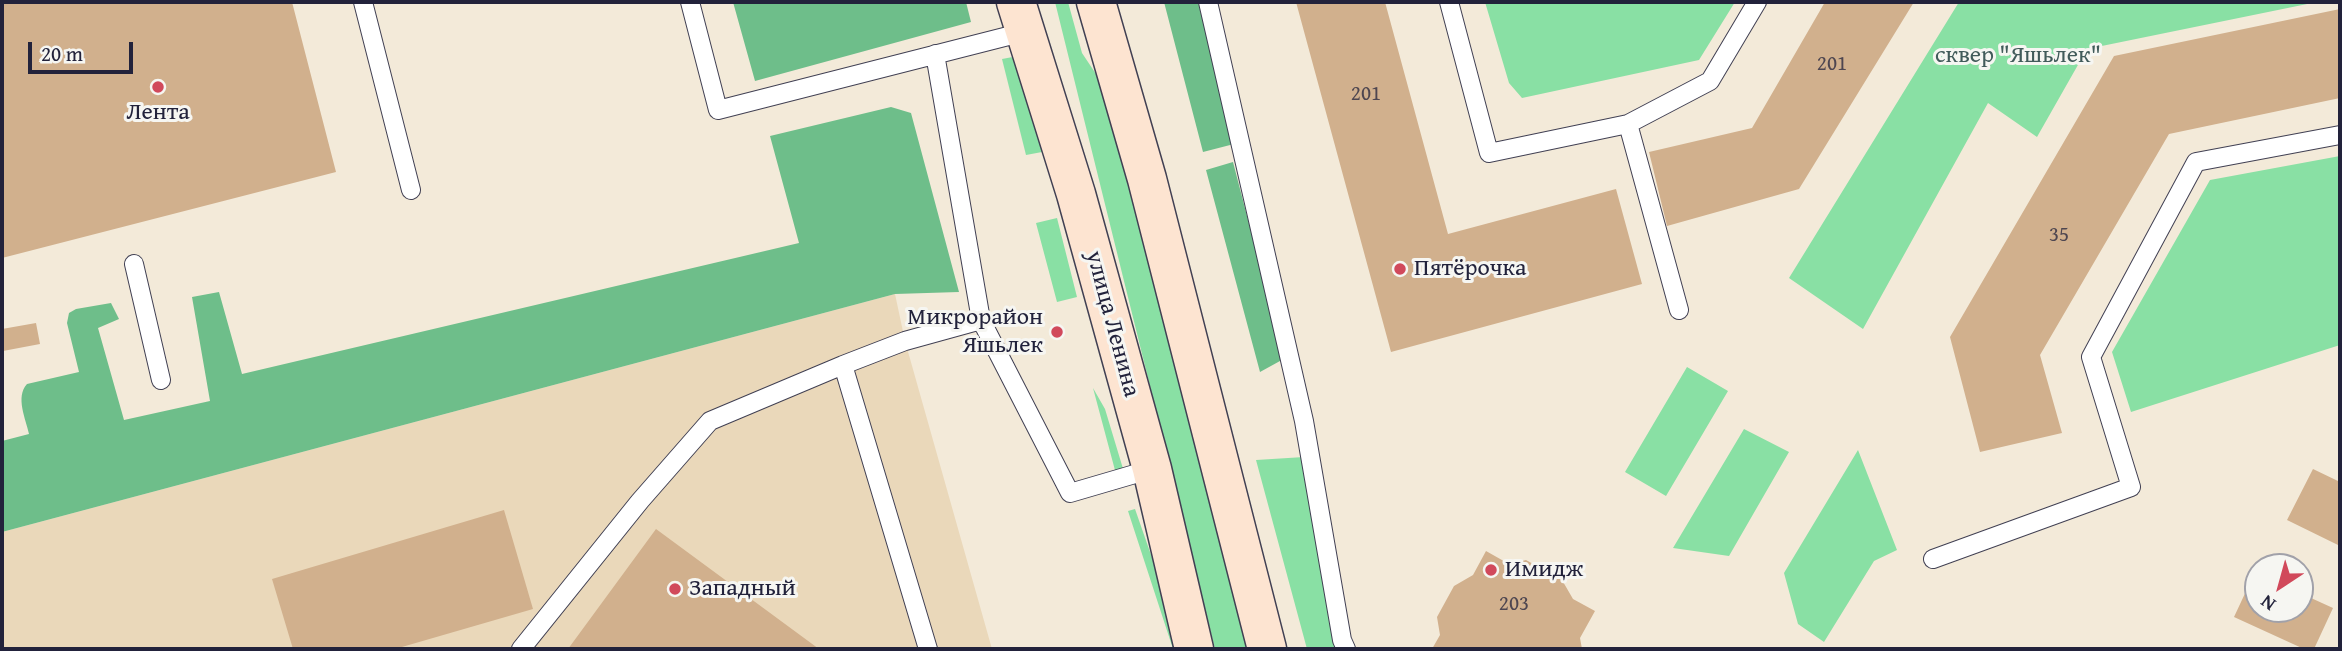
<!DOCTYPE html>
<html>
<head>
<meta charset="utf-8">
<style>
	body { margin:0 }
	#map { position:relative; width:2342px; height:651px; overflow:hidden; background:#f3ead9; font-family:"Gentium Book Plus",serif }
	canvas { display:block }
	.frame { position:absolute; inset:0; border:4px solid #22223b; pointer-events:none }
	.north { position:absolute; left:2244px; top:553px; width:70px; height:70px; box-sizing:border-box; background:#f6f6f2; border:2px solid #a1a1a9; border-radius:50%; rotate:216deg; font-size:19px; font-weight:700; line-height:28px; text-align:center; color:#22223b }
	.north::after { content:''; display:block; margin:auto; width:24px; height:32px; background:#d1495b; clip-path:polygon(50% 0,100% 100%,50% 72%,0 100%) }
	.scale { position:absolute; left:28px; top:42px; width:105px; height:32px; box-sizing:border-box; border:4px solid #22223b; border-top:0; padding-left:9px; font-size:21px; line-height:24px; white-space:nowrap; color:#22223b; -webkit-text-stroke:5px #f6f6f2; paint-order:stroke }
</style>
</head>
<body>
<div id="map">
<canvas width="2342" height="651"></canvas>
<div class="frame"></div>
<div class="north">N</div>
<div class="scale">20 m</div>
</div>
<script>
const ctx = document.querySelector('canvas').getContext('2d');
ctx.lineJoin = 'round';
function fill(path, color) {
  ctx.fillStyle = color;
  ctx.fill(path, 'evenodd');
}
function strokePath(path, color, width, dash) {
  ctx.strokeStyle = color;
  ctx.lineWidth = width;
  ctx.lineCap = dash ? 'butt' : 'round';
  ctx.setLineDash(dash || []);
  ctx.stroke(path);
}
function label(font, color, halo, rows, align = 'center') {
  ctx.font = font + ' "Gentium Book Plus",serif';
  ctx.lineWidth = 6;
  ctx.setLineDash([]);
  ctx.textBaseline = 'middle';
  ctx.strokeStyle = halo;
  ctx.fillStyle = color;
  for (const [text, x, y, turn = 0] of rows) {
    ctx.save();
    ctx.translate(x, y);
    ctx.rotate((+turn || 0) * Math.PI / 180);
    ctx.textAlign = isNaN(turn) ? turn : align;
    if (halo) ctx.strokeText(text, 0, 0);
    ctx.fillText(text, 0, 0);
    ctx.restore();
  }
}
const built = new Path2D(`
	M895 294 905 341 992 649H2V532Z`);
const green = new Path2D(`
	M1055 2H1068L1082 53 1106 89 1253 649H1215Z
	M1485 2H1735L1699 60 1522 98 1509 83Z
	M1959 2H2317L2087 49 2037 137 1988 103 1863 329 1789 278Z
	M1018 56 1042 152 1026 155 1002 59Z
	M2340 156V345L2131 412 2112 352 2210 180Z
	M1057 218 1077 297 1057 302 1036 223Z
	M1687 367 1728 391 1666 496 1625 472Z
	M1093 388 1105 409 1124 472 1116 474Z
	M1744 429 1789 452 1729 556 1673 548Z
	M1858 450 1897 550 1874 561 1824 642 1798 624 1784 573Z
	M1304 457 1338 649H1307L1256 460Z
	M1135 509 1179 635 1182 649H1173L1128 511Z`);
const forest = new Path2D(`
	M733 2H966L971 22 755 81Z
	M1164 2H1198L1234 144 1203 152Z
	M891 107 911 113 959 292 895 294 2 532V441L29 434C26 419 15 397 27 384L79 372 67 323 69 313 76 309 111 303 119 319 98 328 124 420 210 401 192 297 219 292 242 374 799 243 770 136Z
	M1233 162 1282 351 1280 361 1260 372 1206 170Z`);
const building = new Path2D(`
	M2 2H292L336 172 2 258Z
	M1296 2H1385L1448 234 1616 189 1642 284 1391 352Z
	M1825 2H1914L1799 189 1667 226 1649 152 1752 128Z
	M2340 9V98L2169 134 2040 355 2062 433 1980 452 1950 337 2114 56Z
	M36 323 40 344 3 351 2 329Z
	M2313 469 2338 481 2340 477V541L2338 545 2287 520Z
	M504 510 533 609 395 649H293L272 579Z
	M656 529 819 649H568Z
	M1486 551 1509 564 1526 560 1562 580 1573 599 1595 611 1580 638 1582 649H1432L1440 635 1437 617 1454 586 1473 575Z
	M2255 572 2258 573V609H2300V593L2333 608 2314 649H2304L2234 617Z`);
const lane = new Path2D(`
	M363 2 411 190
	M690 2 718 110 1024 32
	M1208 2 1304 421 1342 640 1346 649
	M1449 2 1489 153 1628 124 1679 310
	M935 54 981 320 1070 493 1152 469
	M1628 124 1710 81 1757 2
	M134 264 161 380
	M1933 559 2131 487 2091 357 2196 162 2340 135
	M521 649 640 501 710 421 843 365
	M928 649 843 365 905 341 981 320`);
const secondary = new Path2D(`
	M1016 2 1076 194 1152 469 1194 649
	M1096 2 1147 179 1267 649`);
const markers = [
	[158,87,7,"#d1495b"],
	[1400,269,7,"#d1495b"],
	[1057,332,7,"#d1495b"],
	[1491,570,7,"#d1495b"],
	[675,589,7,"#d1495b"]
];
const numberNames = [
	["201",1832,65],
	["201",1366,95],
	["35",2059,236],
	["203",1514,605]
];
const parkNames = [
	["сквер \"Яшьлек\"",2018,56]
];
const poiNames = [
	["Лента",158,113,"center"],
	["Пятёрочка",1414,269],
	["Микрорайон",1043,318,"right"],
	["Яшьлек",1043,346,"right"],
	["Имидж",1505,570],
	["Западный",689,589]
];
const streetNames = [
	["улица Ленина",1112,324,75]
];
fill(built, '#ead8ba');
fill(green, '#89e0a4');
fill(forest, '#6ebe8a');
fill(building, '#d1b08d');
strokePath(lane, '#414053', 20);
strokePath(secondary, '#414053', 41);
strokePath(lane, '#fff', 18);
strokePath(secondary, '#fde4d1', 38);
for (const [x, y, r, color] of markers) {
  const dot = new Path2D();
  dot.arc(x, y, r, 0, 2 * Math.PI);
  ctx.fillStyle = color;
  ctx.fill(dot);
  strokePath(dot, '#f6f6f2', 2.5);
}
label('21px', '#4e4650', null, numberNames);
label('24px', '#415b5a', '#f6f6f2', parkNames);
label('24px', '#22223b', '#f6f6f2', poiNames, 'left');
label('24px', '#22223b', '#f6f6f2', streetNames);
</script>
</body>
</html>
